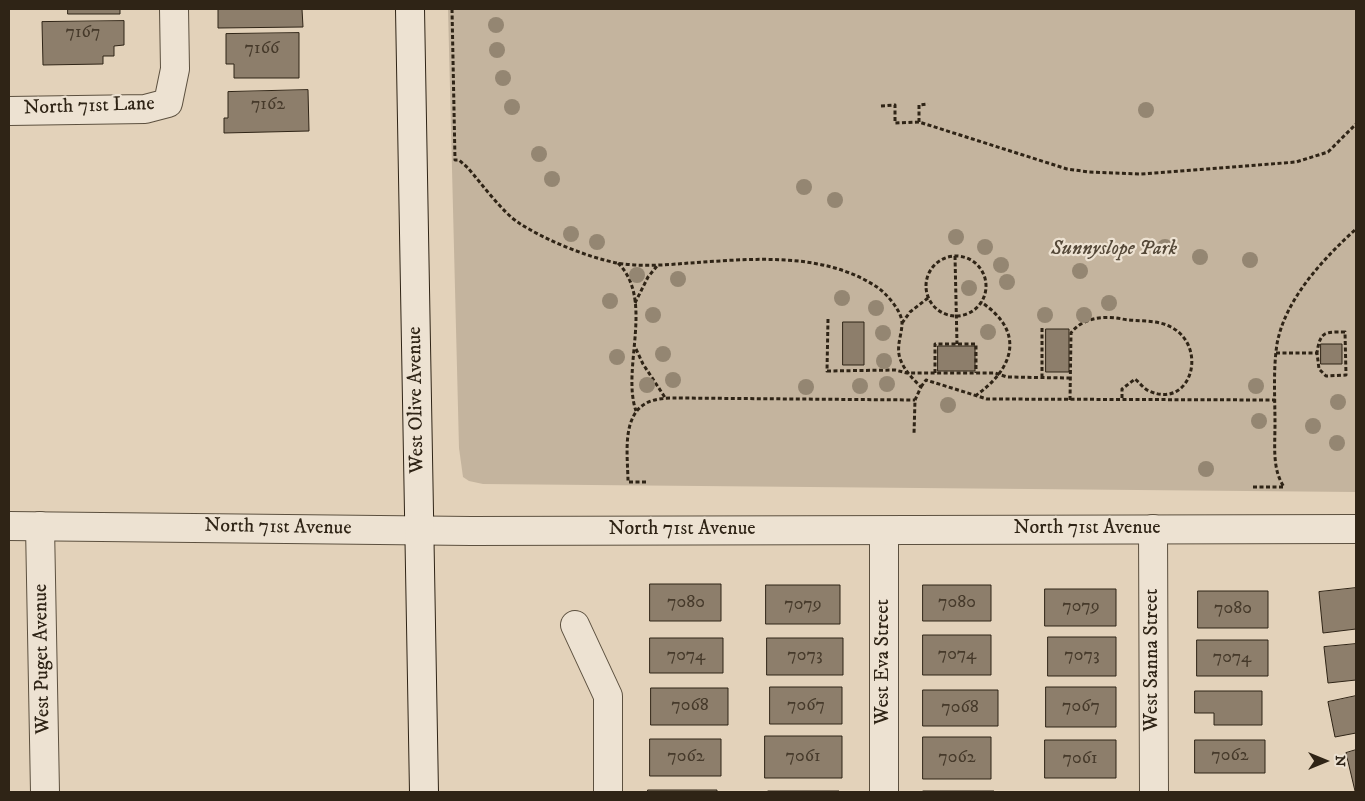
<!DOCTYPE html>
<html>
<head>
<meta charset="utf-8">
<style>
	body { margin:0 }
	#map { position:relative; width:1365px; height:801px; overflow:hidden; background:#e3d2ba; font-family:"IM FELL DW Pica",serif }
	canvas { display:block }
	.frame { position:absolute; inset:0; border:10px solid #2f2416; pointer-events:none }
	.north { position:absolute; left:1300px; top:736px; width:50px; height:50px; -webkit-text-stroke:4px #ede2d2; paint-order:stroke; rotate:90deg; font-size:14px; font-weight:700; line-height:20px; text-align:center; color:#2f2416 }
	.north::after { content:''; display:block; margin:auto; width:18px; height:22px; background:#2f2416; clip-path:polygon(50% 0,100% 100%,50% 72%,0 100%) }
</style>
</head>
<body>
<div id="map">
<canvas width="1365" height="801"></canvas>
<div class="frame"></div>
<div class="north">N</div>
</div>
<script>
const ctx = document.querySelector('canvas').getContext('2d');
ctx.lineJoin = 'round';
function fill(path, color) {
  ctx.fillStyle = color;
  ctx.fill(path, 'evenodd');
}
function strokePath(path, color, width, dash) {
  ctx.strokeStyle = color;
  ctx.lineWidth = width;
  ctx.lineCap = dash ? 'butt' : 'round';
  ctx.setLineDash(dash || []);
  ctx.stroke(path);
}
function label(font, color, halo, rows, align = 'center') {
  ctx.font = font + ' "IM FELL DW Pica",serif';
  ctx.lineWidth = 4.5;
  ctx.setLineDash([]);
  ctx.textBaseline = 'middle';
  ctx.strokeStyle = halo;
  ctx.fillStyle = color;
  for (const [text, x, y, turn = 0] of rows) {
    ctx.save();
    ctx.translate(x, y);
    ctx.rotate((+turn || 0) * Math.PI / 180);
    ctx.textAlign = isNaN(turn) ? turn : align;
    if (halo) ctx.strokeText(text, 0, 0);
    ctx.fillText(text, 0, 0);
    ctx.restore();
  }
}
const green = new Path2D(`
	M448 9H1356V492L483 484 469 481 463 477 459 448Z`);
const building = new Path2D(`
	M68 9H120V14H68Z
	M223 9H302L303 27 218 28V10Z
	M124 21V45L114 46V56H103V64L43 65 42 22Z
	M299 33V78H234V64H226V34Z
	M308 90 309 131 224 133V118H228V92Z
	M843 322H864V365H843Z
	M1046 329H1069V372H1046Z
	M1321 344H1342V364H1321Z
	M938 346H975V371H938Z
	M650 584H721V621H650Z
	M766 585H840V624H766Z
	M923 585H991V621H923Z
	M1356 588V629L1323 633 1319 592Z
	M1045 589H1116V626H1045Z
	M1198 591H1268V628H1198Z
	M923 635H991V675H923Z
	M1048 637H1116V676H1048Z
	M650 638H723V673H650Z
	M767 638H843V675H767Z
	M1197 640H1268V676H1197Z
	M1356 644V680L1328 683 1324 647Z
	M770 687H842V724H770Z
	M1046 687H1116V727H1046Z
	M651 688H728V725H651Z
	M923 690H998V726H923Z
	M1195 691H1262V725H1214V713H1195Z
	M1356 696V733L1335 737 1328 702Z
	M765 736H842V778H765Z
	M923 737H991V779H923Z
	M650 739H721V776H650Z
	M1045 740H1116V778H1045Z
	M1195 740H1265V773H1195Z
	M1356 750V790L1355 791 1346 753Z
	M648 790H717V792H648Z
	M768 791H839V792H768Z
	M923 791H994V792H923Z`);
const path = new Path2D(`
	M452 9 455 160H459L468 168C481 183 503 213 519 223 545 240 587 257 617 263 640 267 666 265 689 263 751 259 822 251 877 287 886 293 902 311 902 323 902 336 895 347 901 361 905 371 913 379 921 387L915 400 914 434
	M881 106 895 105V123L919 122 1067 169 1089 172 1141 174 1296 162 1328 152 1356 124
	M919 122V105L928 104
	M955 256 957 344
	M926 286a30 30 0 1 1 60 0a30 30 0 1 1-60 0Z
	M618 263C655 300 621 368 636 411
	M635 303 648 277 657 266
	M828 319 827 371 895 370 907 373H995L1007 377 1070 378
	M902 323 910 312 928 298
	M1042 328V377
	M636 349 643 364 666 399
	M1276 353H1317L1319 369 1326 376 1346 375 1345 332C1325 332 1320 331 1317 353
	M935 373V344H976V373
	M921 387 926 380 987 399 1275 400
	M975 396C1014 369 1026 332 981 302
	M1070 400 1071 333C1082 318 1104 315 1122 319 1138 322 1156 319 1171 327 1209 347 1191 410 1149 391 1144 389 1139 382 1135 379L1122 389V400
	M646 482H628C628 456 620 412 651 401 660 398 670 398 678 398L915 400
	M1253 487H1284C1272 469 1275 446 1275 424 1275 398 1273 370 1277 344 1285 299 1324 258 1356 229`);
const minor = new Path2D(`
	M9 111 145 109 168 103 175 69 174 9
	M40 526 45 792
	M1153 529 1154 792
	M575 625 608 696V792
	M884 792V531`);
const tertiary = new Path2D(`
	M9 526 471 531 1356 529`);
const secondary = new Path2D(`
	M410 9 424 792`);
const trees = [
	[496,25],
	[497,50],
	[503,78],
	[512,107],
	[1146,110],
	[539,154],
	[552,179],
	[804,187],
	[835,200],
	[571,234],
	[956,237],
	[597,242],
	[985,247],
	[1165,247],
	[1200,257],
	[1250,260],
	[1001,265],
	[1080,271],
	[637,275],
	[678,279],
	[1007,282],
	[969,288],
	[842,298],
	[610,301],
	[1109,303],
	[876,308],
	[653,315],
	[1045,315],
	[1084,315],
	[988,332],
	[883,333],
	[663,354],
	[617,357],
	[884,361],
	[673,380],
	[887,384],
	[647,385],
	[860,386],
	[1256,386],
	[806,387],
	[1338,402],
	[948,405],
	[1259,421],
	[1313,426],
	[1337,443],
	[1206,469]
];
const numberNames = [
	["7167",83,33],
	["7166",262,49],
	["7162",268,105],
	["7080",686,603],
	["7080",957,603],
	["7079",803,605],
	["7079",1081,607],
	["7080",1233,609],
	["7074",957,655],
	["7074",686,656],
	["7073",805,656],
	["7073",1082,656],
	["7074",1232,658],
	["7068",690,706],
	["7067",806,706],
	["7067",1081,707],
	["7068",960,708],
	["7062",1230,756],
	["7062",686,757],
	["7061",803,757],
	["7062",957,758],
	["7061",1080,759]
];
const streetNames = [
	["North 71st Lane",89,107,-2],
	["West Olive Avenue",417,400,-91],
	["North 71st Avenue",278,528,1],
	["North 71st Avenue",1087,529],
	["North 71st Avenue",682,530],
	["West Puget Avenue",43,659,-91],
	["West Sanna Street",1153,660,-90],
	["West Eva Street",884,662,-90]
];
const parkNames = [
	["Sunnyslope Park",1114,250]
];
fill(green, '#c4b49e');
fill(building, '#8d7e6b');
strokePath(building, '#2f2416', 1);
strokePath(minor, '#5c503f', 30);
strokePath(tertiary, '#5c503f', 30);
strokePath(secondary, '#2f2416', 30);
strokePath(path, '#2f2416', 3, [4, 2.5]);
strokePath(minor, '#ede2d2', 28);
strokePath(tertiary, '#ede2d2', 28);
strokePath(secondary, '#ede2d2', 28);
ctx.fillStyle = '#948672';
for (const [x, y] of trees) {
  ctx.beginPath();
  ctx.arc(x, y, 8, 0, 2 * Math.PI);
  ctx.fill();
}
label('18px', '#463a2b', null, numberNames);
label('20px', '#2f2416', '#ede2d2', streetNames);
label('italic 20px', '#544838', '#ede2d2', parkNames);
</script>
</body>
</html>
